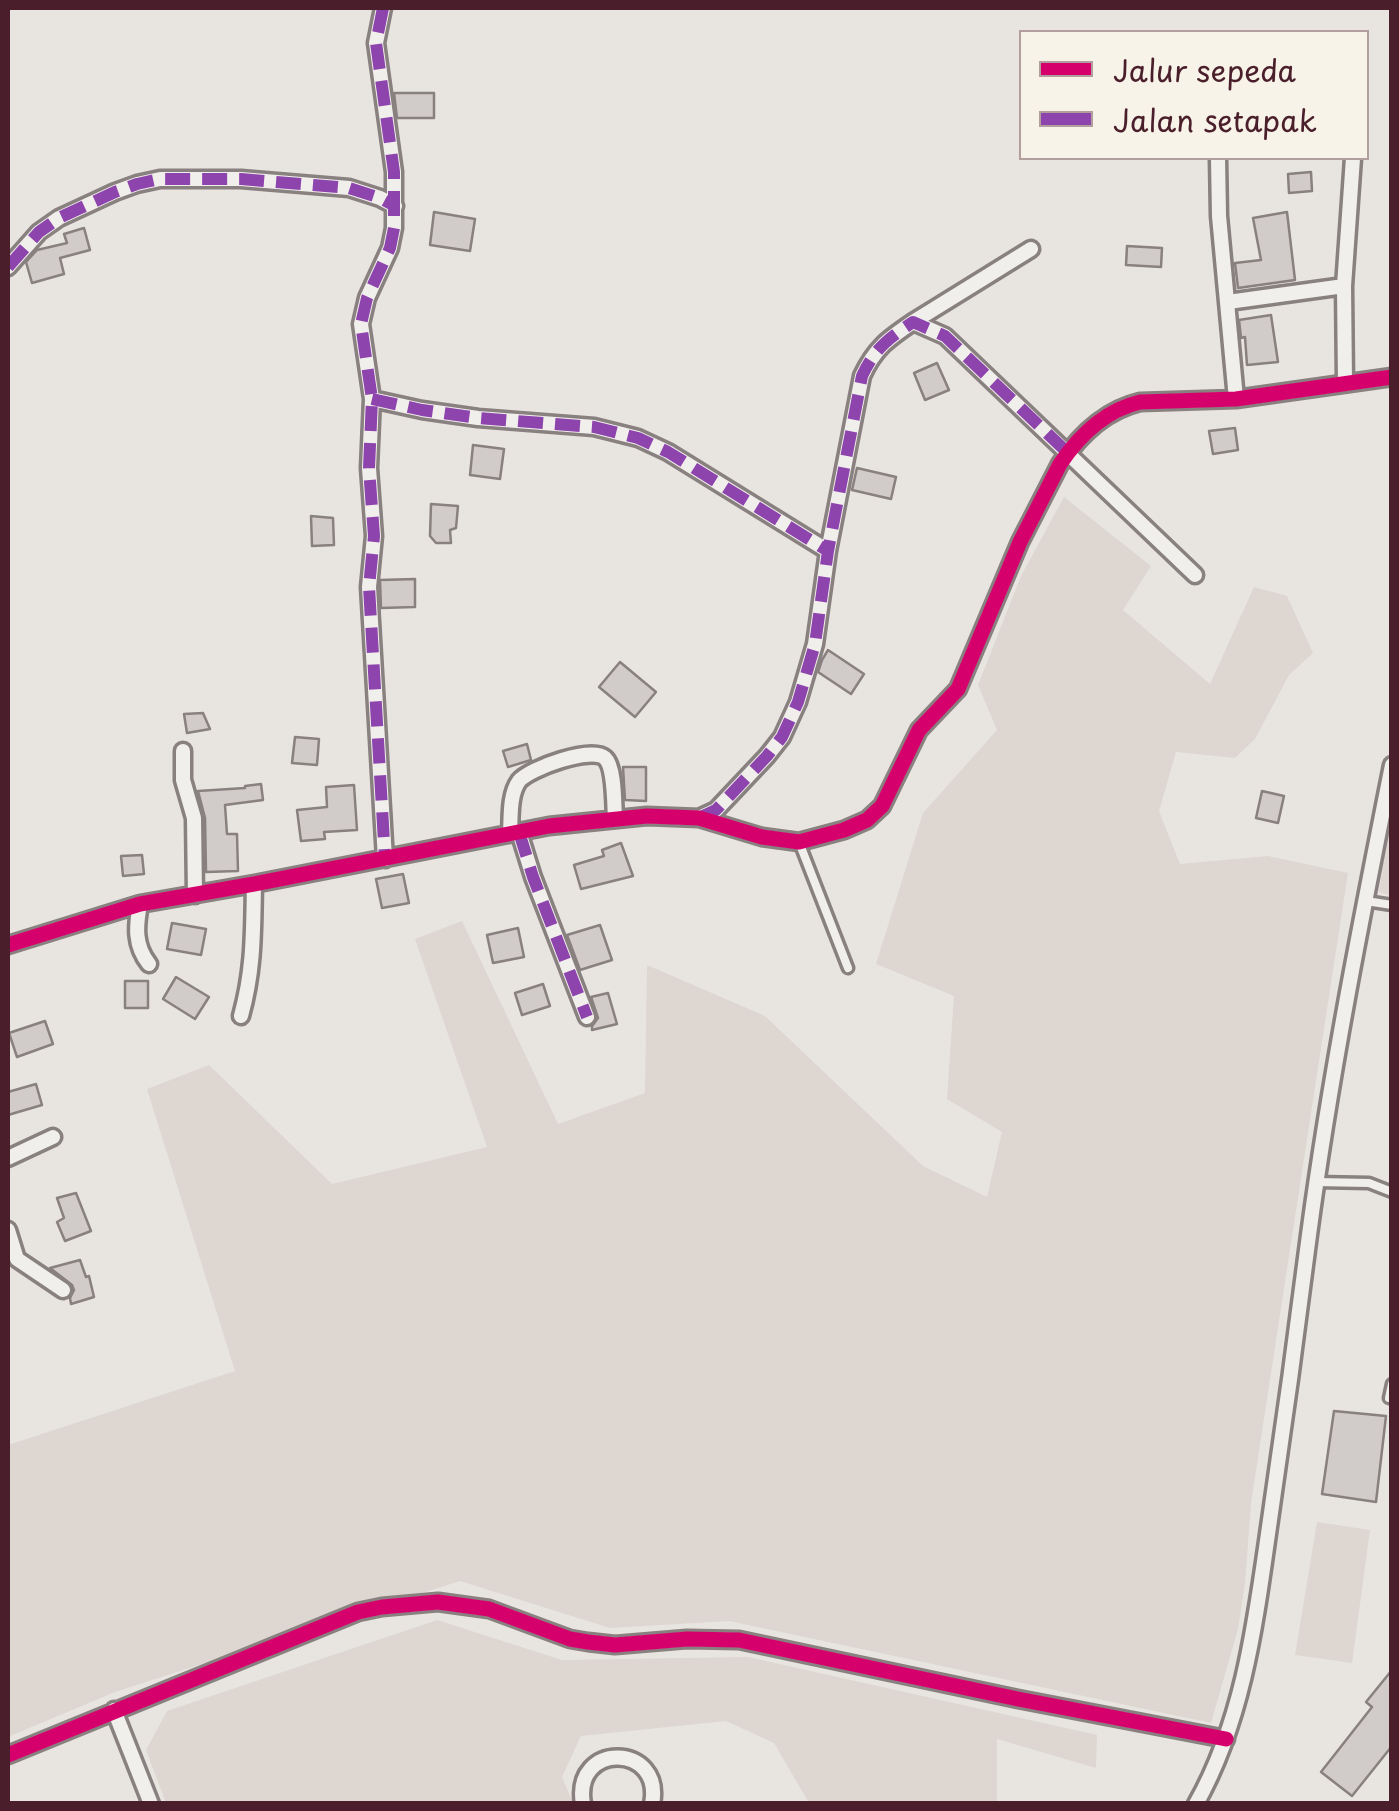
<!DOCTYPE html>
<html>
<head>
<meta charset="utf-8">
<style>
	body { margin:0 }
	#map { position:relative; width:1399px; height:1811px; overflow:hidden; background:#e8e5e0; font-family:"Playpen Sans",sans-serif }
	canvas { display:block }
	.frame { position:absolute; inset:0; border:10px solid #4a1f2b; pointer-events:none }
	.legend { position:absolute; left:1019px; top:30px; width:350px; height:130px; box-sizing:border-box; background:#f7f3e8; border:2px solid #b29e9c; margin:0; padding:12px 18px; list-style:none; font-size:30px; color:#4a1f2b }
	.legend li { display:flex; align-items:center; gap:20px; height:50px }
	.legend b { width:50px; border:2px solid #b29e9c }
</style>
</head>
<body>
<div id="map">
<canvas width="1399" height="1811"></canvas>
<div class="frame"></div>
<ul class="legend">
<li><b style="height:12px;background:#d6006c"></b>Jalur sepeda</li>
<li><b style="height:12px;background:#8e44ad"></b>Jalan setapak</li>
</ul>
</div>
<script>
const ctx = document.querySelector('canvas').getContext('2d');
ctx.lineJoin = 'round';
function fill(path, color) {
  ctx.fillStyle = color;
  ctx.fill(path, 'evenodd');
}
function strokePath(path, color, width, dash) {
  ctx.strokeStyle = color;
  ctx.lineWidth = width;
  ctx.lineCap = dash ? 'butt' : 'round';
  ctx.setLineDash(dash || []);
  ctx.stroke(path);
}
const green = new Path2D(`
	M1064 497 1151 566 1123 610 1210 684 1254 587 1287 596 1313 653 1289 675 1255 739 1235 758 1176 752 1159 811 1180 864 1268 856 1348 873 1251 1503 1245 1583 1238 1629 1211 1723 729 1621 610 1628 460 1581 115 1692 8 1737V1445L235 1371 147 1089 209 1065 332 1184 487 1147 415 939 462 921 558 1124 645 1093 647 965 765 1016 923 1166 987 1197 1002 1132 947 1099 954 996 876 964 923 813 997 730 978 685 1021 576Z
	M1391 805 1392 896H1391L1379 892Z
	M1317 1522 1370 1530 1352 1663 1295 1655Z
	M437 1620 562 1660 748 1657 1097 1735 1096 1768 997 1739V1803H809L774 1743 726 1721 581 1736 562 1777 573 1803H166L146 1750 167 1711Z`);
const building = new Path2D(`
	M394 93H434V118H397Z
	M1311 172 1312 191 1289 193 1288 174Z
	M434 212 475 219 470 251 430 245Z
	M1287 212 1295 280 1238 288 1235 263 1261 260 1253 218Z
	M84 228 90 250 60 258 64 274 32 283 26 262 37 250 67 243 64 234Z
	M1127 246 1162 248 1161 267 1126 265Z
	M1271 315 1278 362 1247 365 1245 337 1241 338 1239 320Z
	M937 363 949 390 925 400 914 373Z
	M1235 428 1238 450 1213 454 1209 431Z
	M473 445 504 449 500 479 470 475Z
	M857 468 896 477 891 499 852 490Z
	M431 504 458 506 456 528 450 530 451 543H436L430 536Z
	M311 516 333 518 334 545 312 546Z
	M415 579V607L381 608 380 580Z
	M828 650 864 674 851 694 818 672 822 660Z
	M620 662 656 692 635 717 599 687Z
	M203 713 210 729 187 733 184 714Z
	M295 737 319 739 317 765 292 763Z
	M527 744 531 760 508 767 503 751Z
	M623 767H646V801L625 800Z
	M261 784 263 800 225 805 227 834H237L238 871 206 872 205 818 198 791 245 788V786Z
	M354 785 357 830 324 832 325 839 301 841 297 810 327 807 326 787Z
	M1262 791 1284 796 1278 823 1256 818Z
	M621 843 633 876 581 889 574 865 604 856 602 850Z
	M142 855 144 874 123 876 121 856Z
	M403 874 409 903 382 908 376 879Z
	M172 923 206 929 201 955 167 949Z
	M600 925 612 960 580 970 567 935Z
	M518 928 524 957 493 963 487 935Z
	M176 977 209 997 195 1019 163 999Z
	M125 981H148V1008H125Z
	M543 984 550 1006 522 1015 515 993Z
	M608 993 617 1024 592 1030V1026L598 1018 591 997Z
	M45 1021 53 1044 17 1057 9 1033Z
	M36 1084 42 1105 8 1115V1092Z
	M76 1193 91 1231 65 1241 57 1222 64 1218 57 1198Z
	M80 1260 86 1277 89 1276 94 1297 71 1304 70 1298 74 1290 72 1285 50 1268Z
	M1334 1411 1386 1416 1376 1502 1322 1494Z
	M1392 1670V1746L1352 1796 1321 1772 1372 1707 1366 1702Z`);
const lane = new Path2D(`
	M799 842 848 968
	M1366 901 1392 905
	M1316 1182 1369 1183 1392 1192
	M1389 1398 1392 1384`);
const street = new Path2D(`
	M383 8 376 43 394 172V228L390 248 367 298 361 324 372 399 369 468 374 536 369 587 385 859
	M1218 158 1219 216 1236 399
	M8 267 39 232 59 218 115 192 137 184 160 179H241L349 188 380 198 395 206
	M1228 302 1344 286
	M913 322 1031 249
	M1345 383 1344 286 1353 158
	M372 399 422 410 478 418 594 427 638 438 668 452 828 551
	M183 751V780L194 818 195 895
	M699 818 716 810 767 756 782 737 798 702 815 644 828 551 862 376C875 348 888 339 913 322L945 336 1195 575
	M519 832 533 877 587 1017
	M510 834C511 818 509 795 519 781 530 768 592 746 605 758 615 767 614 805 615 819
	M140 904C136 926 134 945 149 964
	M8 945 140 904 254 884 549 826 647 816 699 818 762 837 799 842 844 830 867 820 882 806 919 730 958 689 1020 542 1060 464C1079 436 1106 410 1140 402L1236 399 1392 377
	M241 1016C254 969 253 932 254 884
	M8 1158 53 1137
	M8 1230 17 1259 63 1290
	M114 1710 151 1804
	M8 1755 358 1612 382 1607 438 1602 489 1609 570 1639 588 1642 615 1645 687 1639 739 1640 1018 1699 1226 1739
	M583 1804C572 1741 664 1743 652 1804
	M1196 1804C1245 1717 1256 1617 1270 1520 1284 1425 1297 1330 1309 1235 1330 1077 1361 921 1392 765`);
const quiet = new Path2D(`
	M383 8 376 43 394 172V228L390 248 367 298 361 324 372 399 369 468 374 536 369 587 385 859
	M8 267 39 232 59 218 115 192 137 184 160 179H241L349 188 380 198 395 206
	M372 399 422 410 478 418 594 427 638 438 668 452 828 551
	M699 818 716 810 767 756 782 737 798 702 815 644 828 551 862 376C875 348 888 339 913 322L945 336 1068 453
	M519 832 533 877 587 1017`);
const cycleway = new Path2D(`
	M8 945 140 904 254 884 549 826 647 816 699 818 762 837 799 842 844 830 867 820 882 806 919 730 958 689 1020 542 1060 464C1079 436 1106 410 1140 402L1236 399 1392 377
	M8 1755 358 1612 382 1607 438 1602 489 1609 570 1639 588 1642 615 1645 687 1639 739 1640 1018 1699 1226 1739`);
fill(green, '#ded6d0');
fill(building, '#d1ccc9');
strokePath(building, '#898080', 2.5);
strokePath(lane, '#898080', 15);
strokePath(street, '#898080', 21);
strokePath(lane, '#f0efeb', 8);
strokePath(street, '#f0efeb', 14);
strokePath(quiet, '#8e44ad', 12, [25, 12]);
strokePath(cycleway, '#d6006c', 15);
</script>
</body>
</html>
